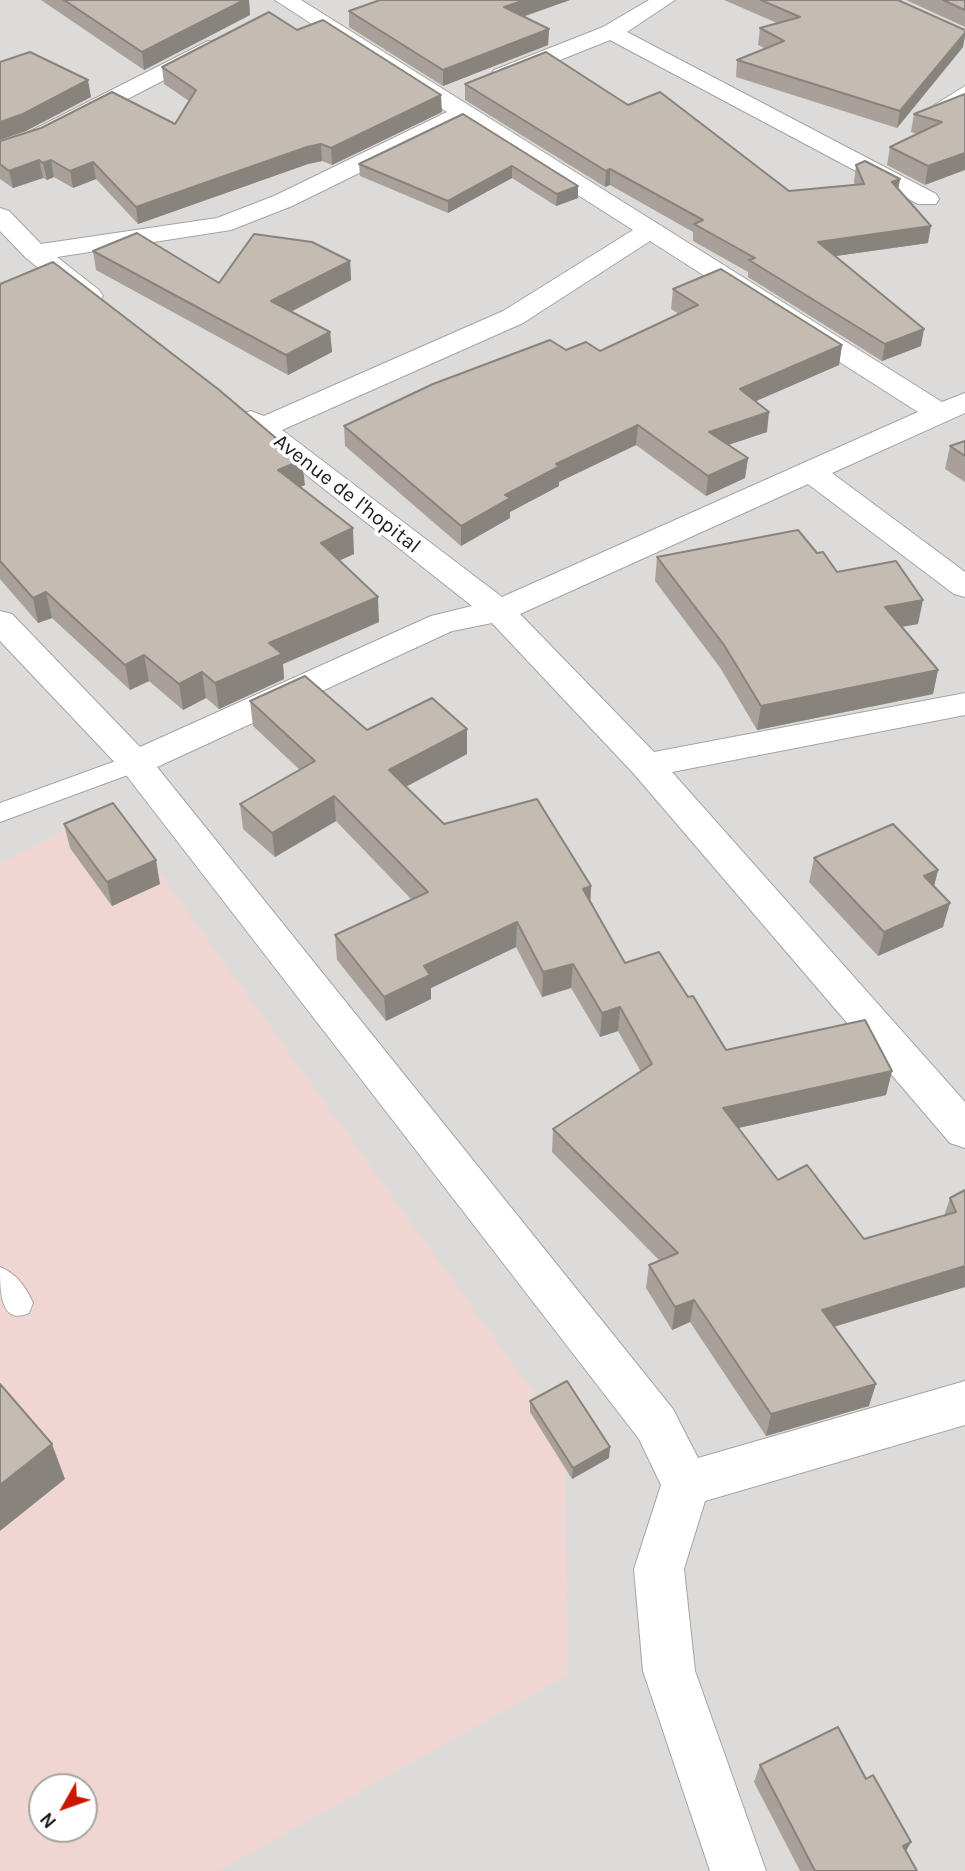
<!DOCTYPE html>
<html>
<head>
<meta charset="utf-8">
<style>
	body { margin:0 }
	#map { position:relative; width:965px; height:1871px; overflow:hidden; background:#efece3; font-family:Karla,sans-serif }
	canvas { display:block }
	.north { position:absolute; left:28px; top:1773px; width:70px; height:70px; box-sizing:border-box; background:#fff; border:2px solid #a5a5a5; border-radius:50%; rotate:230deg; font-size:19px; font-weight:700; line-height:28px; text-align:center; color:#1d1d1d }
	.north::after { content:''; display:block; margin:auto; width:24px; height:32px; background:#cb1700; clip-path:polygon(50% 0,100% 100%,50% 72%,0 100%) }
</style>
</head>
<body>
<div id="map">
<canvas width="965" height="1871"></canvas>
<div class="north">N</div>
</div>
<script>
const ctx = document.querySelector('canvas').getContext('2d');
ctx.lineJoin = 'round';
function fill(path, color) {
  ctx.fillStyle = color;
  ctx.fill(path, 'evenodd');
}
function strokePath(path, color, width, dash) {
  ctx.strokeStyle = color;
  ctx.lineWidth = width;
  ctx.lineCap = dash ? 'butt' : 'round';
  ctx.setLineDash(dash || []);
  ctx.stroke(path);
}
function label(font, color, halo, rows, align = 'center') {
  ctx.font = font + ' Karla,sans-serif';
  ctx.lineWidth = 7;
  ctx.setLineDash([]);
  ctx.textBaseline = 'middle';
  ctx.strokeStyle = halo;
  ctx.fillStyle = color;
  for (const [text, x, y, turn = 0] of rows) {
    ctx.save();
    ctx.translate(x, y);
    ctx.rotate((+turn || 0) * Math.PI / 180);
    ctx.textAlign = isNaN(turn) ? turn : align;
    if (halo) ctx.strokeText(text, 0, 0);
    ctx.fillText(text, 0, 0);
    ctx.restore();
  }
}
const residential = new Path2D(`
	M0 0H965V1871H0ZM42 1787H84V1829H42Z`);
const commercial = new Path2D(`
	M88 818 126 826 565 1436 568 1675 219 1871H0V864ZM42 1787H84V1829H42Z`);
const lane = new Path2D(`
	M965 86V98L936 114 928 109Z
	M135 754 144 757 148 763 144 769 0 822V803Z
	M0 1267C16 1273 26 1287 33 1303L29 1313C0 1326 0 1290 0 1267Z`);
const street = new Path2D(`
	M275 0H301L942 402 965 393V413L832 473 965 572V597L954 594 808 484 520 614 654 752 965 693V715L672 772 965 1102V1148L950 1143 634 774 492 623 452 631 157 767 673 1409 698 1458 965 1381V1425L705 1501 684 1569 695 1671 766 1871H710L643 1671 634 1569 661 1485 639 1439 123 771 0 641V611L12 614 140 747 431 616 472 606 237 420 241 414 251 411 264 416 503 311 633 230 463 122 292 206 231 230 57 257 99 290 103 296 99 302H81L26 258 0 231V208L9 211 41 244 217 218 274 196 447 112ZM650 241 918 412 502 597 282 430 523 323Z
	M649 0H675L627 32 936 194 939 199 936 204H918L610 40 510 80 502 82 491 75 494 70 603 27Z
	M208 41 216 43 219 48 216 53 43 143 0 158V143L27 133Z`);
const wall = new Path2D(`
	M41 0H249L250 15 144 70Z
	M380 0H570L523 17 549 29 548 45 443 86 349 27V11Z
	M724 0H898L965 30V38L963 47 897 128 736 77 737 60 766 49 758 45 760 28 777 23Z
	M906 0H965V27Z
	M297 30 442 112 332 165 322 161 308 164 138 224 96 179 73 188 54 177 47 180 43 178 13 188 0 179V141L175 124 189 101 164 84 162 67Z
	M465 84 628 105 789 191 855 185 854 182 856 165 900 179 898 189 928 243 835 256 921 346 882 361 748 277V272L693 241V232L610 185 605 187 465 100Z
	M965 94 925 185 887 165 890 147 917 134 911 132 914 114Z
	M463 114 578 186V198L556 206 512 178 448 213 360 176 359 164Z
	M93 251 219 283 350 261 351 280 291 312 330 332 332 352 288 375 96 270Z
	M0 284 305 485 300 487 354 554 340 560 379 622 283 664 284 679 219 709 206 698 183 710 149 681 130 690 52 618 38 623 0 579Z
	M673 289 842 345 839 365 755 401 767 432 728 445 748 458 745 478 706 496 636 445 559 482V486L510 512V518L461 546 345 446 344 426 566 350 600 351 679 314 671 309Z
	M965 441V482L945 469 950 446Z
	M817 553 837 572 918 624 902 627 938 670 933 694 757 730 721 669 655 581 657 557Z
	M250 701 367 730 467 729V754L406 787 444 824 591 886 590 901 625 963 688 997 726 1050 892 1071 886 1095 738 1128 778 1180 864 1239 944 1216 950 1198 965 1190V1287L834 1327 869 1406 766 1436 690 1322 672 1330 646 1288 649 1265 660 1261 552 1152 553 1129 641 1072 618 1031 600 1037 571 988 542 997 516 947 431 988V999L386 1021 337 960 335 935 412 900 336 821 275 857 243 829 240 804 300 770 253 726Z
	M64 824 160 884 112 906 70 848Z
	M814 858 938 870 934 886 943 927 878 956 809 882Z
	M530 1401 609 1458 572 1479 530 1412Z
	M760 1765 866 1779 911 1842 906 1851 917 1871H800L754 1782Z`);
const shadedWall = new Path2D(`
	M244 0H249L250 15 144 70 142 52Z
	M525 0H570L504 23V7Z
	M549 29 548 45 443 86V70Z
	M965 33 963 47 897 128 900 111Z
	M88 80 91 97 26 131 0 140V122Z
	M441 95 442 112 332 165 331 148Z
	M321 144 322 161 308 164 138 224 136 207 307 147Z
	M965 153V170L925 185 928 166Z
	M39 160 43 178 13 188 9 171Z
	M51 160 54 177 47 180 43 163Z
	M93 162 96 179 73 188 70 171Z
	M512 166V178L448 213V201Z
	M610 169V185L605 187 606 171Z
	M900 179 897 196 892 182Z
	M578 186V198L556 206 557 194Z
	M931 226 928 243 815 259 818 242Z
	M350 261 351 280 273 321 271 301Z
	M924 329 921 346 882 361 885 344Z
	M330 332 332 352 288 375 286 355Z
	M842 345 839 365 738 409 740 389Z
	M769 412 767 432 707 452 709 432Z
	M638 425 636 445 559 482V486L510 512V518L461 546V526L505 495 556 464Z
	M748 458 745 478 706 496 708 476Z
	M302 460 305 485 280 496 278 470Z
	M353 528 354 554 323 568 321 543Z
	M46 592 52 618 38 623 33 598Z
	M378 597 379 622 283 664 284 679 219 709 215 683 269 643Z
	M923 600 918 624 880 630 885 607Z
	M144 655 149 681 130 690 125 665Z
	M938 670 933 694 757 730 761 706Z
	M202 672 206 698 183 710 179 684Z
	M467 729V754L390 795 389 770Z
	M334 796 336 821 275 857 272 833Z
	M156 860 160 884 112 906 107 882Z
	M938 870 932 894 924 876Z
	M591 886 590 911 583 889Z
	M950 903 943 927 878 956 884 932Z
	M517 922 516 947 431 988V999L386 1021 384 997 424 966Z
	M573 964 571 988 542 997 543 972Z
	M620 1007 618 1031 600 1037 602 1013Z
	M892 1071 886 1095 720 1132 723 1108Z
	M965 1266V1287L816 1332 822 1310Z
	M694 1300 690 1322 672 1330 675 1307Z
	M876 1384 869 1406 766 1436 771 1414Z
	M52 1444 65 1479 0 1531V1485Z
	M610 1447 609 1458 572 1479 573 1468Z
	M911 1842 902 1858 903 1846Z`);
const building = new Path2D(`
	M64 0H244L142 52Z
	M380 0H525L504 7 549 29 443 70 349 11Z
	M761 0H898L965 30V33L900 111 737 60 784 41 760 28 800 17Z
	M943 0H965V10Z
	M269 12 297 30 323 20 441 95 331 148 321 144 307 147 136 207 93 162 70 171 51 160 43 163 39 160 9 171 0 164V141L41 128 112 92 175 124 196 90 162 67Z
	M30 52 88 80 23 114 0 122V62Z
	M546 52 628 105 660 92 789 191 864 184 856 165 865 161 900 179 892 182 931 226 818 242 924 329 885 344 749 260 755 258 694 224 703 220 610 169 606 171 465 84Z
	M965 94V153L928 166 890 147 942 122 914 114Z
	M463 114 578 186 557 194 512 166 448 201 359 164Z
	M137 233 219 283 254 234 312 242 350 261 271 301 330 332 286 355 93 251Z
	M53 262 218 389 302 460 278 470 353 528 321 543 378 597 269 643 282 654 215 683 202 672 179 684 144 655 125 665 46 592 33 598 0 561V284Z
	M721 269 842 345 740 389 769 412 709 432 748 458 708 476 638 425 556 464 560 466 505 495 510 498 461 526 344 426 433 384 550 340 566 350 586 342 600 351 698 305 673 289Z
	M965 441V456L950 446Z
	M798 530 817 553 823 552 837 572 896 561 923 600 885 607 938 670 761 706 724 645 657 557Z
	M305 676 367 730 432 698 467 729 389 770 444 824 537 799 591 886 583 889 625 963 659 952 688 997 693 996 726 1050 865 1020 892 1071 723 1108 778 1180 807 1165 864 1239 956 1212 950 1198 965 1190V1266L822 1310 876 1384 771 1414 694 1300 675 1307 649 1265 678 1253 553 1129 652 1064 620 1007 602 1013 573 964 543 972 517 922 424 966 430 975 384 997 335 935 428 892 334 796 272 833 240 804 315 761 250 701Z
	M113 803 156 860 107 882 64 824Z
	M893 824 938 870 924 876 950 903 884 932 814 858Z
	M567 1381 610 1447 573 1468 530 1401Z
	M0 1384 52 1444 0 1485Z
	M838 1727 866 1779 873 1775 911 1842 903 1846 917 1871H815L760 1765Z`);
const farStreetnames = [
	["Avenue de l'hopital",347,494,38]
];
fill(residential, '#dcdbda');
fill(commercial, '#f0d6d2');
strokePath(lane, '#a4a4a4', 2);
strokePath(street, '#a4a4a4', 2);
fill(lane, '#fff');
fill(street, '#fff');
fill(wall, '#a9a199');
fill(shadedWall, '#89837d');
fill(building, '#c4bbb2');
strokePath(building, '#89837d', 2);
label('21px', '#1d1d1d', '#fff', farStreetnames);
</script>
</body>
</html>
